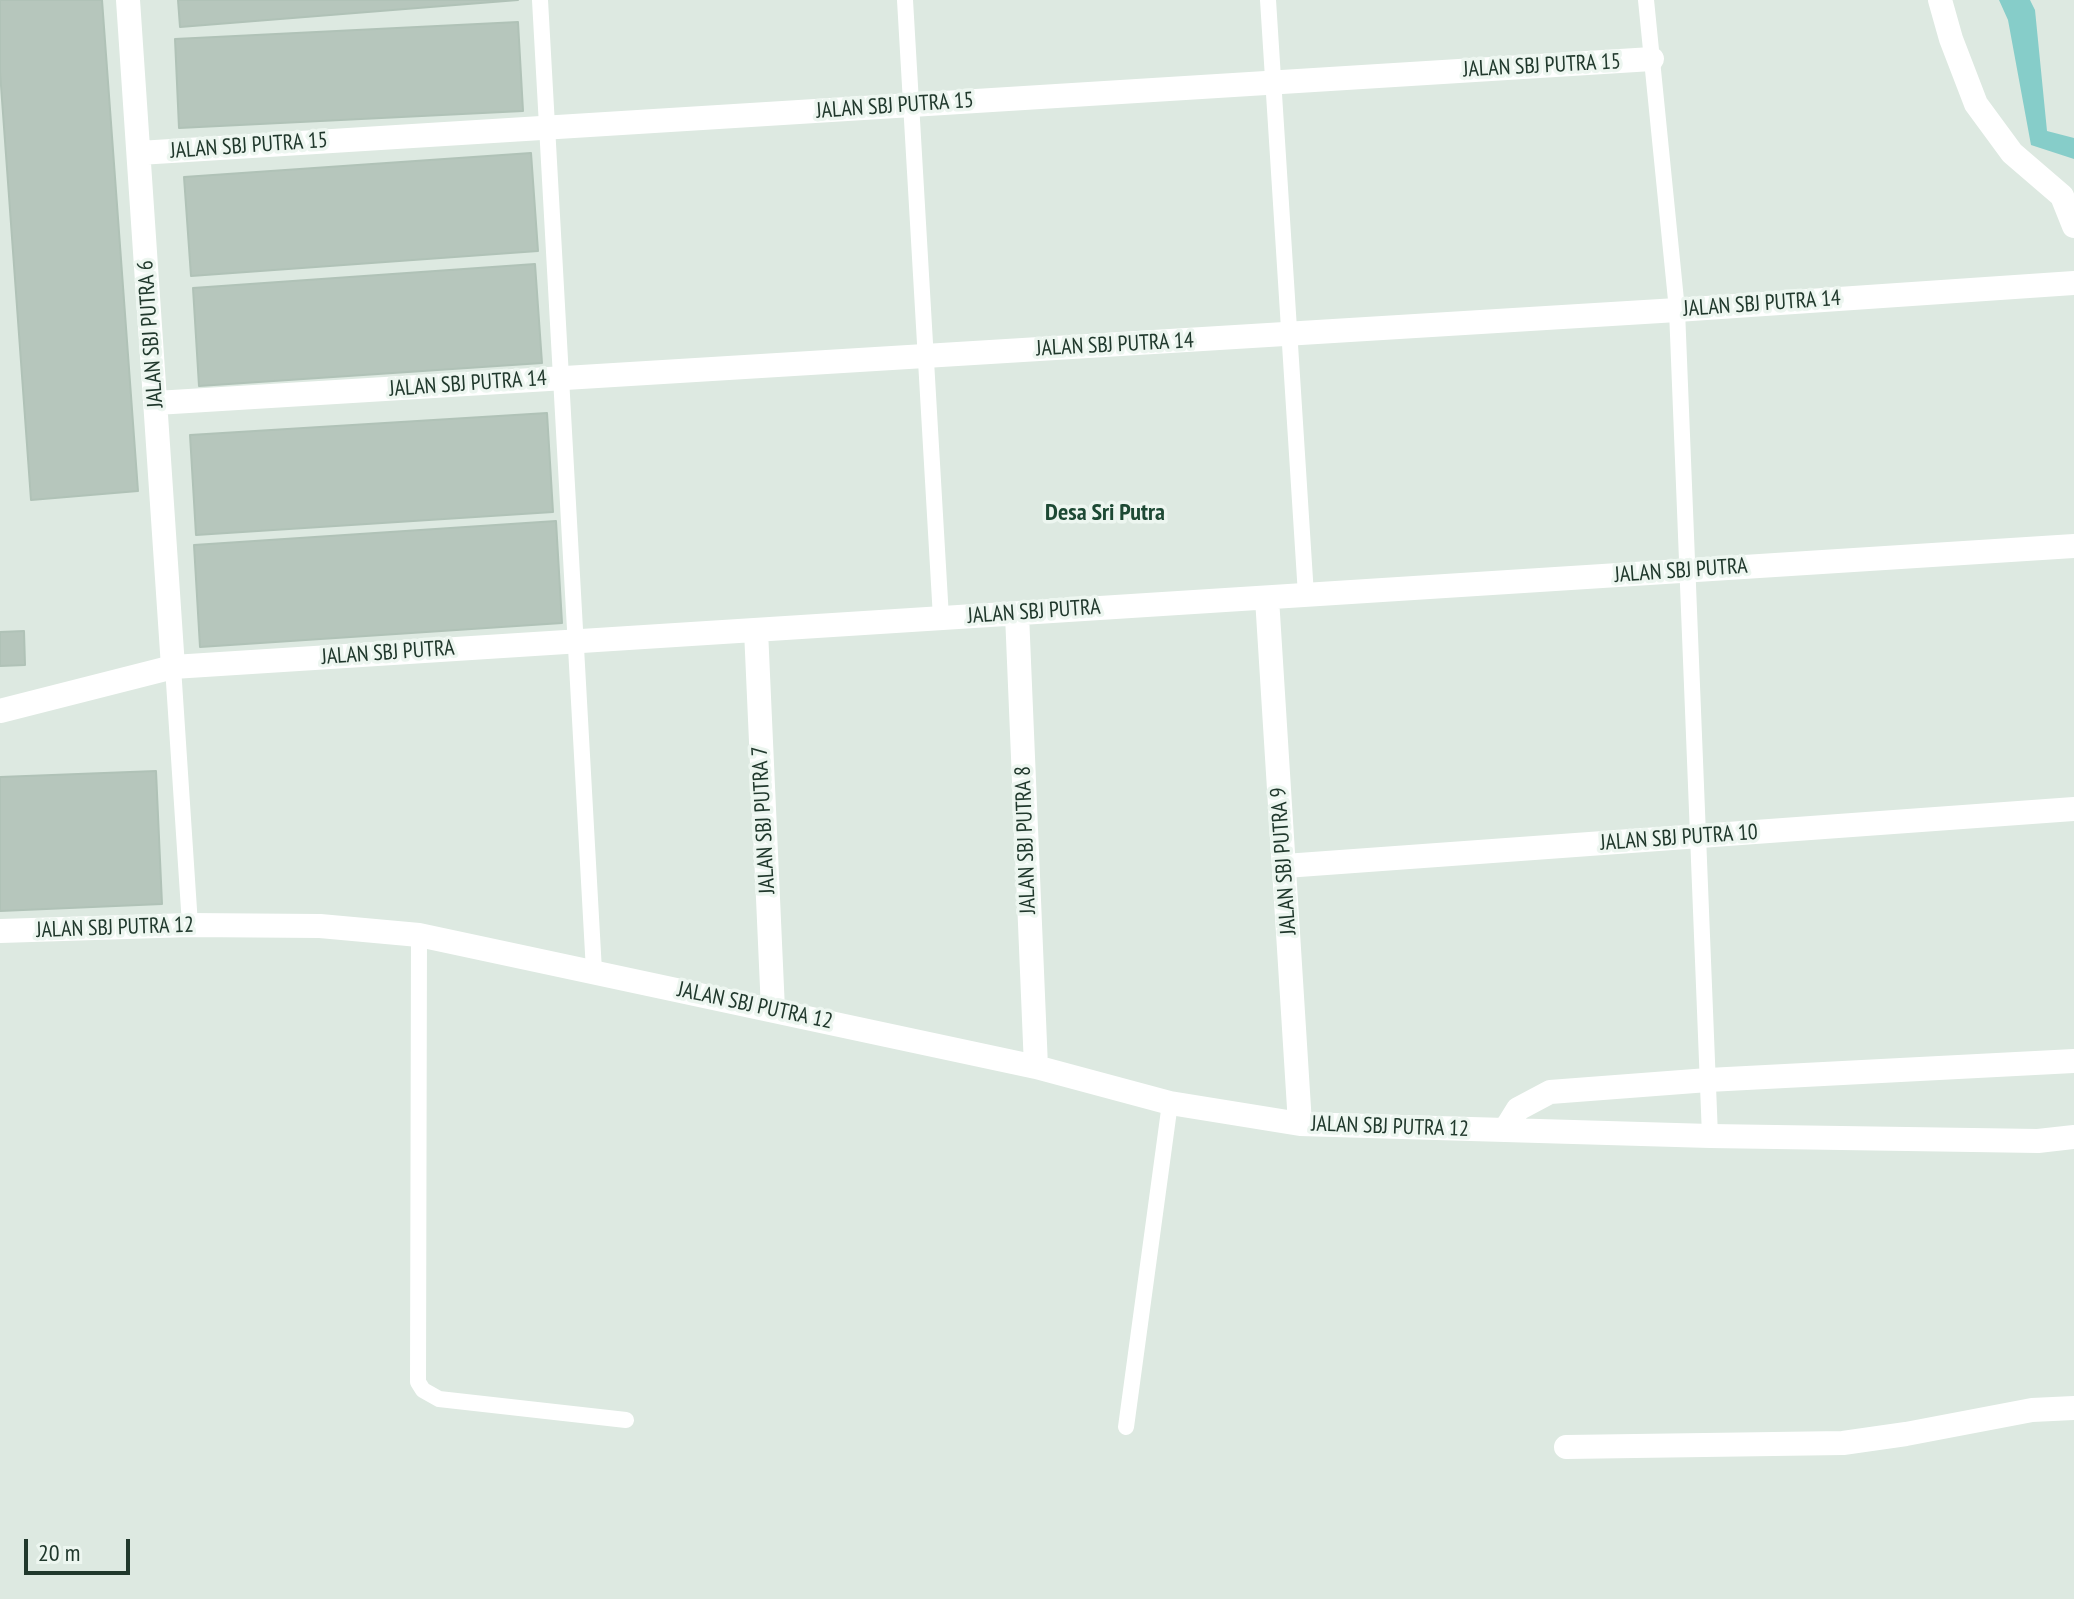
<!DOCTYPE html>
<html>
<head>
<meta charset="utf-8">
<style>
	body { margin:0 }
	#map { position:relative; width:2074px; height:1599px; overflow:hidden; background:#dde9e1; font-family:"PT Sans Narrow",sans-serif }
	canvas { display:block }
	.scale { position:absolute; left:24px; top:1539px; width:106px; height:36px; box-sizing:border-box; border:4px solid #20382c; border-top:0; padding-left:10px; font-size:24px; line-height:28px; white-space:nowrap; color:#20382c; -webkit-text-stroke:6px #edf6f0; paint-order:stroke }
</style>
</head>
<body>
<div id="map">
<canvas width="2074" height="1599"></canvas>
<div class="scale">20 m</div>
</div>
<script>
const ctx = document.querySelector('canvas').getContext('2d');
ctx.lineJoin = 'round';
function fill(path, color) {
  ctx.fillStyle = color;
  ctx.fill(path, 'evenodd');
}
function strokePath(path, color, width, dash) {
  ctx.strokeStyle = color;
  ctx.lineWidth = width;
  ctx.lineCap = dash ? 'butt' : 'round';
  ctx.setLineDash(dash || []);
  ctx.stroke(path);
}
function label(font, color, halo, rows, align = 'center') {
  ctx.font = font + ' "PT Sans Narrow",sans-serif';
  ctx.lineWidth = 7;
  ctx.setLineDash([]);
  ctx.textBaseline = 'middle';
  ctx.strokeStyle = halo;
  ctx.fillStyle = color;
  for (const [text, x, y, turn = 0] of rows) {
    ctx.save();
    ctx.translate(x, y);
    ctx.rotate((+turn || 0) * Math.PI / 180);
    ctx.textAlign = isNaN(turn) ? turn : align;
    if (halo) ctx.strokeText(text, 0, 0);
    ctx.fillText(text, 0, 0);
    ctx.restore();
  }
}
const water = new Path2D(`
	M1999 0H2030L2035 10 2047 131 2074 138V159L2031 145 2008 20Z`);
const building = new Path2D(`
	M0 0H102L138 491 31 500 0 72Z
	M178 0H518L180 27Z
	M518 22 523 111 179 128 175 39Z
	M531 153 538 251 191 276 184 177Z
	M535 264 542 363 199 386 193 288Z
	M547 413 553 512 196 535 190 435Z
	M556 521 562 623 200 647 194 545Z
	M24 631 25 665 0 666V632Z
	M156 771 162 904 0 911V777Z`);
const service = new Path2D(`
	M540 0 594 971
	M905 0 941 618
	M1268 0 1306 595
	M1646 0 1677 310 1710 1136
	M173 667 190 925
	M419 935 418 1382 423 1390 439 1399 626 1420
	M1126 1427 1170 1103`);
const minor = new Path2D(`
	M128 0 173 667
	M1940 0 1951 39 1976 104 2012 153 2062 196 2074 226
	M139 153 1652 59
	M156 403 1677 310 2074 283
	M1267 598 1300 1124
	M1017 614 1036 1067
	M756 630 773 1010
	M0 711 173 667 2074 546
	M1285 866 2074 809
	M0 931 190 925 320 926 419 935 1036 1067 1170 1103 1300 1124 1710 1136 2038 1141 2074 1137
	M1505 1130 1518 1109 1550 1092 1708 1080 2074 1061
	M1566 1447 1843 1443 1906 1434 2032 1410 2074 1408`);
const streetNames = [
	["JALAN SBJ PUTRA 15",1542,66,-3],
	["JALAN SBJ PUTRA 15",895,106,-4],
	["JALAN SBJ PUTRA 15",249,146,-4],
	["JALAN SBJ PUTRA 14",1762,304,-4],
	["JALAN SBJ PUTRA 6",151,334,-94],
	["JALAN SBJ PUTRA 14",1115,345,-3],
	["JALAN SBJ PUTRA 14",468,384,-4],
	["JALAN SBJ PUTRA",1681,571,-4],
	["JALAN SBJ PUTRA",1034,612,-4],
	["JALAN SBJ PUTRA",388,653,-4],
	["JALAN SBJ PUTRA 7",764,820,-93],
	["JALAN SBJ PUTRA 10",1679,838,-4],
	["JALAN SBJ PUTRA 8",1026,840,-92],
	["JALAN SBJ PUTRA 9",1284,861,-94],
	["JALAN SBJ PUTRA 12",115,928,-2],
	["JALAN SBJ PUTRA 12",755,1006,12],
	["JALAN SBJ PUTRA 12",1390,1127,2]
];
const neighbourhoodNames = [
	["Desa Sri Putra",1105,513]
];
fill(water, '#86cdc9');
fill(building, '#b6c6bc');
strokePath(building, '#b0c2b7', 2);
strokePath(service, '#fff', 16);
strokePath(minor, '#fff', 24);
label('22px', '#20382c', '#edf6f0', streetNames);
label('bold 24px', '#1d4934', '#edf6f0', neighbourhoodNames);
</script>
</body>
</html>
